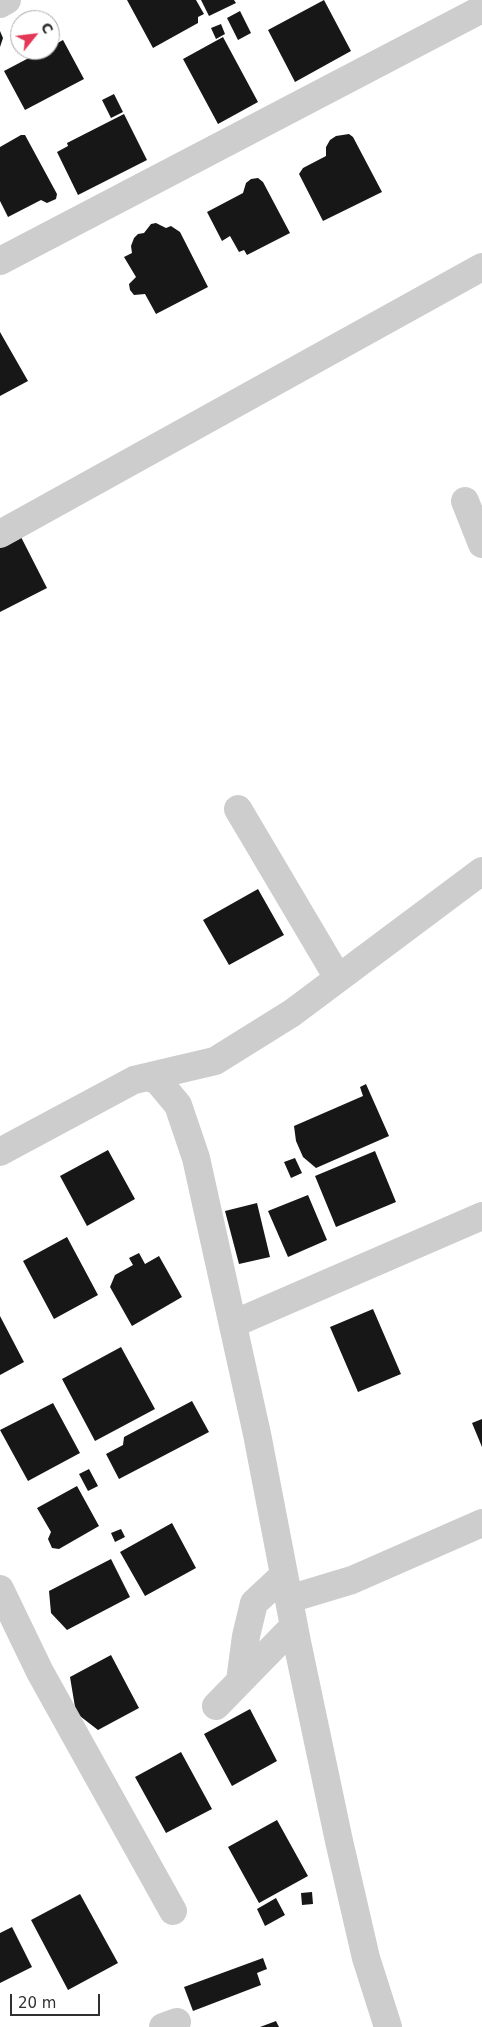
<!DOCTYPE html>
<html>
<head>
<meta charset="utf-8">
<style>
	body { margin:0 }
	#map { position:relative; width:482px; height:2027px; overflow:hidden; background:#fff; font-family:"DejaVu Sans",sans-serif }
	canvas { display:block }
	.north { position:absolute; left:10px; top:10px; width:50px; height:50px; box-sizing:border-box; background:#fff; border:1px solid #acacac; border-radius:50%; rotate:61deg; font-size:14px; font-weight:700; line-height:20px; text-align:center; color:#303030 }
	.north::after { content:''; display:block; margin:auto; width:18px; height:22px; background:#e43656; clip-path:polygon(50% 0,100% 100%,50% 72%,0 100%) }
	.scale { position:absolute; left:10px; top:1994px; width:90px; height:22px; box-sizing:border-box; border:2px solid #303030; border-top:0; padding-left:6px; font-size:15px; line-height:18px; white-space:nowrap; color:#303030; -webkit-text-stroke:4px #fff; paint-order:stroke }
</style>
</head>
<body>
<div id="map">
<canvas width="482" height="2027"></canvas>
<div class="north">С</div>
<div class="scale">20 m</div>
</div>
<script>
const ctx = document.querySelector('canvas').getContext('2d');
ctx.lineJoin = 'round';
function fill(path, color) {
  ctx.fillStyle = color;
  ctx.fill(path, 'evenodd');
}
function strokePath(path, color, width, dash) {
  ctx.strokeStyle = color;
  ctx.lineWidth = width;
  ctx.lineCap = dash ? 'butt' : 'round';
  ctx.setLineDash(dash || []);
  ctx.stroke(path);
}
const building = new Path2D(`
	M127 0H196L204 14 198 17V23L153 48Z
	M201 0H234L236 3 209 16Z
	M324 0 351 51 295 82 268 30Z
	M240 11 251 33 238 40 227 18Z
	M221 24 225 34 216 39 211 28Z
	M0 31 3 38 0 47Z
	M223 37 258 102 218 124 183 59Z
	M63 40 84 79 25 110 4 71 44 50H50V47Z
	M114 94 123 112 111 118 102 100Z
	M124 114 147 160 78 195 57 152 68 146 67 143Z
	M349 134 353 137 382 192 323 221 299 174 303 168 326 156V147L330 140 336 136Z
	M21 135H25L57 194 56 199 47 203 41 200 8 217 0 201V147Z
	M258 178 263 182 290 233 247 255 244 250 239 252 230 236 222 241 207 212 243 193 246 183 251 179Z
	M156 223 166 228 171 226 180 232 208 287 156 314 145 294 134 295 130 290 129 284 136 277 124 257 132 253 131 246 134 238 138 234 144 233 151 224Z
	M0 332 28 381 0 396Z
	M21 537 47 588 0 612V548Z
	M258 889 284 935 229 965 203 920Z
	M366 1084 389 1136 316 1168 303 1157 296 1141 294 1126 363 1096 360 1087Z
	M108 1150 135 1199 87 1226 60 1176Z
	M375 1151 396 1202 336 1227 315 1176Z
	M295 1158 302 1173 291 1178 284 1162Z
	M308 1195 327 1240 288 1257 268 1211Z
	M257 1203 270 1257 239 1264 225 1211Z
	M67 1237 98 1295 54 1319 23 1261Z
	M139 1253 145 1264 159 1256 182 1297 132 1326 110 1287 115 1275 133 1265 129 1258Z
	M373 1309 401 1374 358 1392 330 1327Z
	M0 1316 24 1362 0 1375Z
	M121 1347 155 1409 95 1441 62 1379Z
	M192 1401 209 1432 119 1479 106 1454 123 1445 124 1437Z
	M53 1403 80 1453 28 1481 0 1430Z
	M482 1419V1447L472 1423Z
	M89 1469 98 1486 88 1491 79 1474Z
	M77 1486 99 1526 59 1549 52 1548 48 1539 51 1532 37 1508Z
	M172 1523 196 1568 145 1596 120 1552Z
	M121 1529 125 1537 115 1542 111 1533Z
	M111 1559 130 1597 67 1630 51 1613 49 1591Z
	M111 1655 139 1708 98 1730 76 1713 70 1677Z
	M250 1709 277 1761 232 1786 204 1734Z
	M181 1752 212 1809 166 1833 135 1777Z
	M277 1820 308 1876 259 1903 228 1847Z
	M312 1892 313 1904 302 1905 301 1893Z
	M80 1894 118 1963 68 1990 31 1920Z
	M276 1898 285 1915 265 1926 257 1909Z
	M12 1927 32 1967 0 1983V1933Z
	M263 1958 267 1969 257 1973 261 1985 193 2011 184 1987Z
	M276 2021 279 2027H260Z`);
const minor = new Path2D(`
	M0 4 7 0
	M0 261 482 9
	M465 501 482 544
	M0 534 482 267
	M238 809 338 978
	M148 1077 158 1081 178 1105 196 1158 257 1434 297 1642 339 1841 366 1958 388 2027
	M0 1152 134 1080 215 1061 292 1013 482 871
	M233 1324 482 1216
	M0 1589 40 1672 173 1911
	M289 1599 352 1580 482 1523
	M240 1681 246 1636 254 1603 284 1575
	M216 1706 294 1626
	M163 2027 177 2022`);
fill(building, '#171717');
strokePath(minor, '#cdcdcd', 28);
</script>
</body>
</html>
